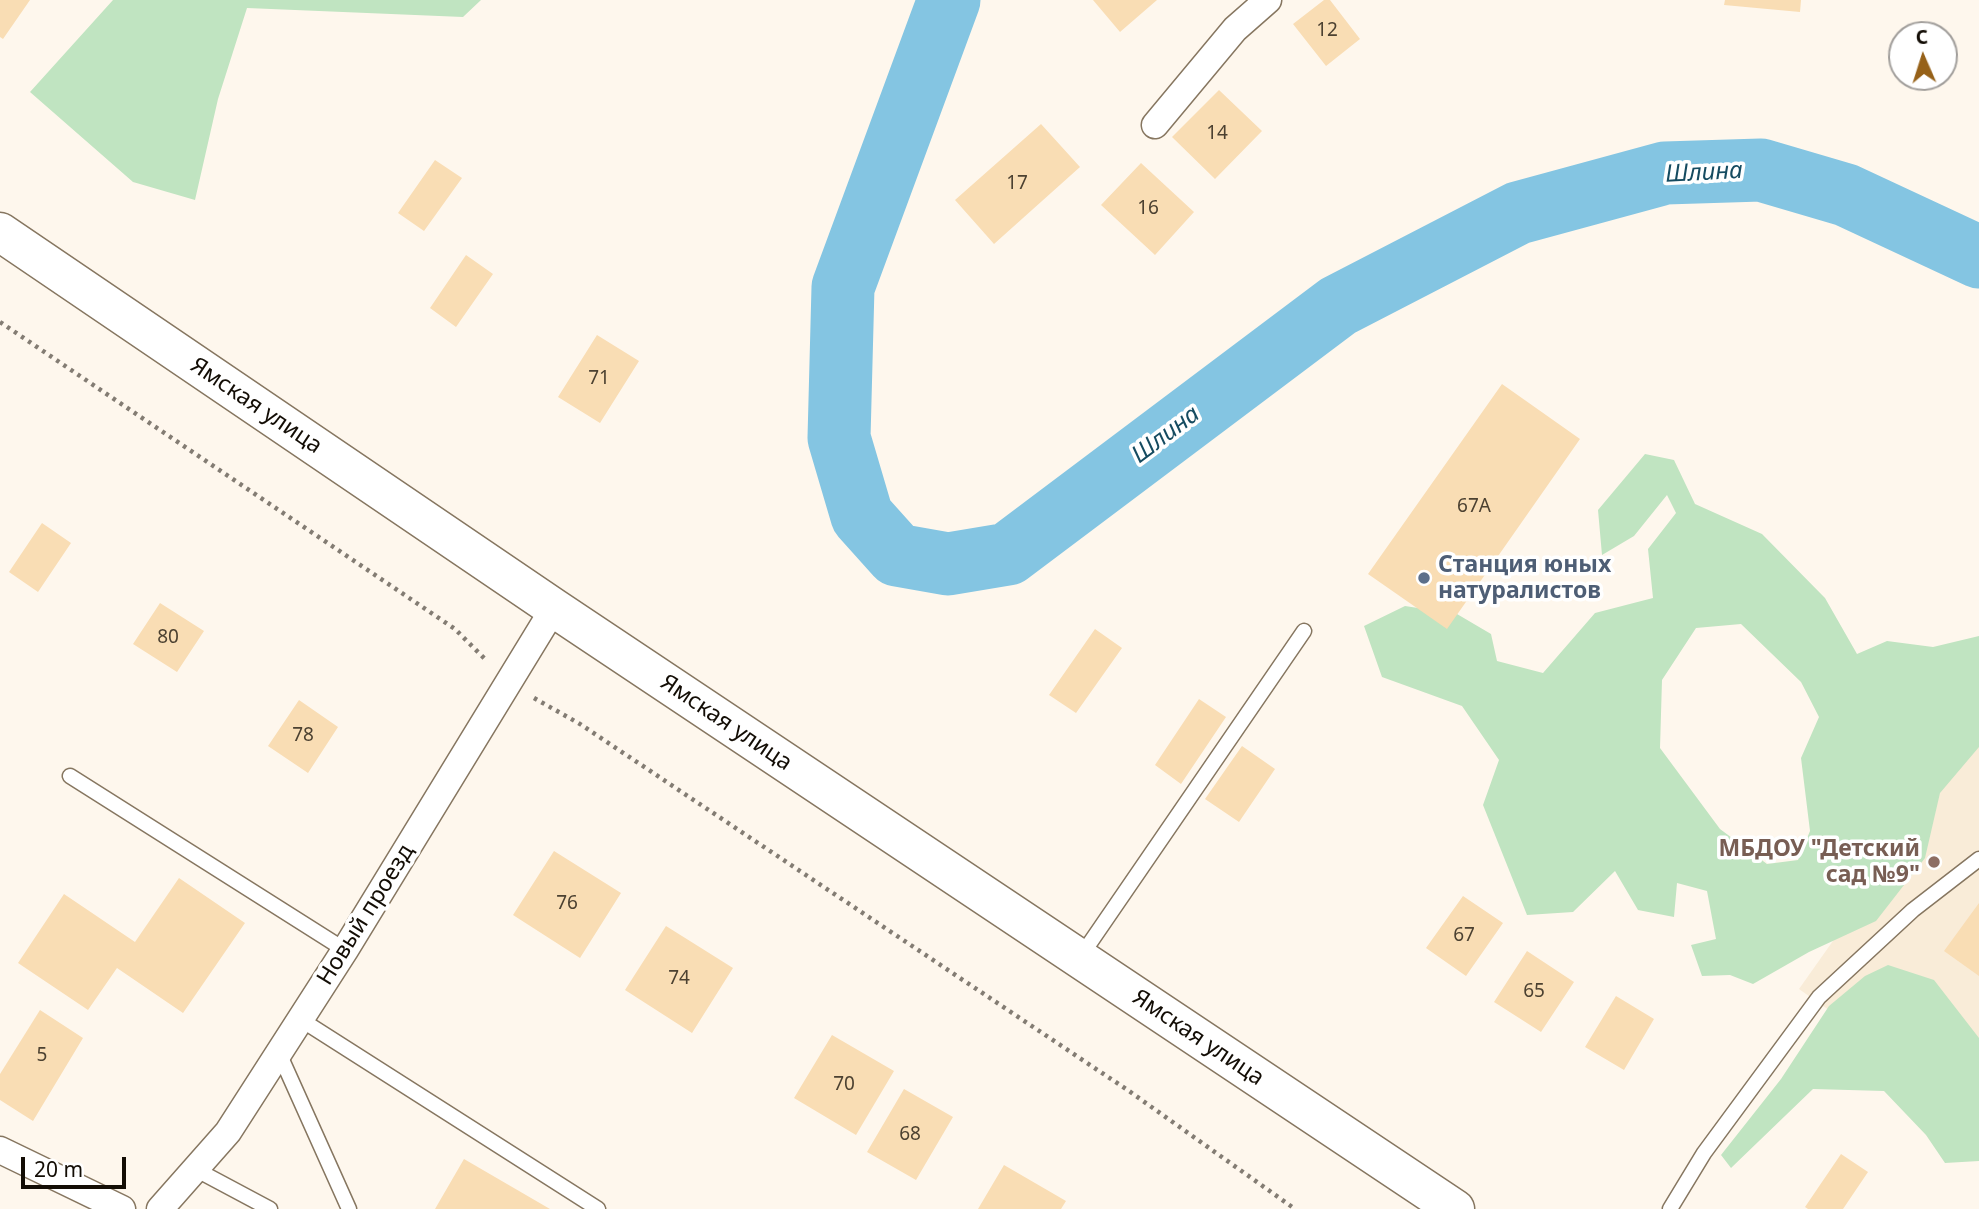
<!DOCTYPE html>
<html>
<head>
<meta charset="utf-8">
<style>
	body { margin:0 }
	#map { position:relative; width:1979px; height:1209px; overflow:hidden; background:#fef7ed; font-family:"Noto Sans",sans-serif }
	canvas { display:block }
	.north { position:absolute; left:1888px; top:21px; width:70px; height:70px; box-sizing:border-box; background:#fff; border:2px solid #a19e9b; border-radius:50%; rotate:357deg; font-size:19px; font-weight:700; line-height:28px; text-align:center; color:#130d05 }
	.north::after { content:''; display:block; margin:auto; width:24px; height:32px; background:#966118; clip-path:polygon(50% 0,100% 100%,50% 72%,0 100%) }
	.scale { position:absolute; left:21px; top:1157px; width:105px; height:32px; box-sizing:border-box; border:4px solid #130d05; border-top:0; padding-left:9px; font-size:21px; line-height:24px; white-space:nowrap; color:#130d05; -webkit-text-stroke:5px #fff; paint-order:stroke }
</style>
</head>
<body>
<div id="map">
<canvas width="1979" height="1209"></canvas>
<div class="north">С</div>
<div class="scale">20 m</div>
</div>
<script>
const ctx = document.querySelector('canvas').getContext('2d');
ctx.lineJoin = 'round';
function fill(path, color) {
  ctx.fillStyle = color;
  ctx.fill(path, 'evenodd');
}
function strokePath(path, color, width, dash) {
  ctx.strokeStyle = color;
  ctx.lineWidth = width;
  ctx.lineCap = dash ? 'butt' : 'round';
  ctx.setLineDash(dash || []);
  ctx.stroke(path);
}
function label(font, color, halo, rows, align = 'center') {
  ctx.font = font + ' "Noto Sans",sans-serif';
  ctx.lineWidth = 7;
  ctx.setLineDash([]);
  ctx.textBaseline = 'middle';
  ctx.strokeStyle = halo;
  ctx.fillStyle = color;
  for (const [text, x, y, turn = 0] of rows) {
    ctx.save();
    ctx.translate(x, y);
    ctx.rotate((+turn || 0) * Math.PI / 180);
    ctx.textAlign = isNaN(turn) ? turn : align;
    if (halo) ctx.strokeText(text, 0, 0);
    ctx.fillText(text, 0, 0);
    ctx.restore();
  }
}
const education = new Path2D(`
	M1979 734V1116L1799 989Z`);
const green = new Path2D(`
	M113 0H481L463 17 247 8 218 99 195 200 133 182 30 92Z
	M1645 454 1674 460 1695 504 1762 534 1825 598 1857 654 1887 641 1933 647 1979 636V747L1940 793 1925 858 1876 921 1809 952 1753 984 1730 975 1702 976 1691 945 1716 939 1707 891 1677 883 1674 917 1638 910 1615 871 1573 912 1527 915 1483 805 1499 760 1462 706 1382 677 1364 626 1405 606 1457 614 1491 634 1497 661 1543 673 1595 613 1653 598 1648 549 1676 513 1667 495 1634 536 1602 555 1598 510ZM1741 624 1801 682 1819 717 1801 758 1810 831 1798 860 1767 864 1720 829 1660 748 1662 680 1696 628Z
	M1888 965 1934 980 1979 1038V1161L1945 1163 1926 1135 1884 1091 1813 1089 1731 1168 1721 1155 1781 1079 1829 1006 1865 976Z`);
const river = new Path2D(`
	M949 0 843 287 839 438 862 516 897 555 948 564 1008 554 1338 306 1518 213 1665 173 1761 170 1846 195 1979 257`);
const building = new Path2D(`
	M0 0H30L3 39 0 37Z
	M1093 0H1157L1120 32Z
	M1324 0H1330L1360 39 1326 66 1293 24Z
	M1725 0H1801L1800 12 1724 5Z
	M1219 90 1262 131 1215 179 1172 137Z
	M1041 124 1080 167 994 244 955 200Z
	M435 160 462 178 424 231 398 213Z
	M1141 163 1194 212 1155 255 1101 205Z
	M466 255 493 274 456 327 430 308Z
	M597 335 639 361 600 423 558 397Z
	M1502 384 1580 439 1447 629 1368 574Z
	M42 523 71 543 38 592 9 572Z
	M160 603 204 631 177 672 133 644Z
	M1095 629 1122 648 1076 713 1049 695Z
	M1199 699 1226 717 1181 784 1155 765Z
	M299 700 338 727 308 773 268 746Z
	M1242 746 1275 769 1239 822 1205 799Z
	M554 851 621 893 580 958 513 915Z
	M179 878 245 923 183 1013 117 968 88 1010 18 963 64 894 135 942Z
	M1463 896 1503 923 1466 976 1426 948Z
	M1979 903V976L1944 951Z
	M666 926 733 968 692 1033 625 990Z
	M1527 951 1574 982 1541 1032 1494 1002Z
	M1616 996 1654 1019 1624 1070 1585 1047Z
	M40 1010 83 1038 33 1121 0 1100V1074Z
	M832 1035 894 1071 856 1135 794 1098Z
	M904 1089 953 1117 916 1180 867 1152Z
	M1841 1154 1868 1172 1843 1209H1808L1805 1207Z
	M464 1159 550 1209H435Z
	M1004 1165 1066 1201 1061 1209H978Z`);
const path = new Path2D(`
	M0 322 455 629 487 661
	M534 698 580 724 1129 1091 1295 1209`);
const lane = new Path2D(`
	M70 776 345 950
	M1081 956 1304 631
	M300 1019 598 1209
	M279 1053 349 1209
	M195 1169 270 1209
	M1670 1209 1704 1153 1819 997 1913 910 1979 859`);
const street = new Path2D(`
	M1155 125 1235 29 1268 0
	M0 1150 122 1209
	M160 1209 228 1132 345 950 554 608`);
const highway = new Path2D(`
	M0 232 554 608 1455 1209`);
const markers = [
	[1424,578,7,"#5c6f8a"],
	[1934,862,7,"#8d6e63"]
];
const numberNames = [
	["12",1327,31],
	["14",1217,134],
	["17",1017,184],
	["16",1148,209],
	["71",599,379],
	["67А",1474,507],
	["80",168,638],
	["78",303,736],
	["76",567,904],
	["67",1464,936],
	["74",679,979],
	["65",1534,992],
	["5",42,1056],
	["70",844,1085],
	["68",910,1135]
];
const streetNames = [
	["Ямская улица",256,406,34],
	["Ямская улица",726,723,34],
	["Новый проезд",366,915,-58],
	["Ямская улица",1198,1038,34]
];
const serviceNames = [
	["Станция юных",1438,565],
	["натуралистов",1438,591]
];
const educationNames = [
	["МБДОУ \"Детский",1920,849],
	["сад №9\"",1920,875]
];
const waterNames = [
	["Шлина",1704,173,-3],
	["Шлина",1166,435,-37]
];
fill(education, '#f9ecd8');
fill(green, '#c0e4c1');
strokePath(river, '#84c5e2', 63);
fill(building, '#f9ddb4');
strokePath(lane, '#867660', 17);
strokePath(street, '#867660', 29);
strokePath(highway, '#867660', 41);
strokePath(path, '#837c73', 4.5, [3.5, 5]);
strokePath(lane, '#fff', 14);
strokePath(street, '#fff', 26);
strokePath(highway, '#fff', 38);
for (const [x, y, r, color] of markers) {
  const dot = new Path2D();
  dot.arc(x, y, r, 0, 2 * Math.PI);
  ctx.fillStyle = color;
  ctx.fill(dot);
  strokePath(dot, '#fff', 2.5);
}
label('19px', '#4c4131', null, numberNames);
label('23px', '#130d05', '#fff', streetNames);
label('bold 23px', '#4e5e75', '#fff', serviceNames, 'left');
label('bold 23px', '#785e54', '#fff', educationNames, 'right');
label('italic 24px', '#154b60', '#fff', waterNames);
</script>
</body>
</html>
